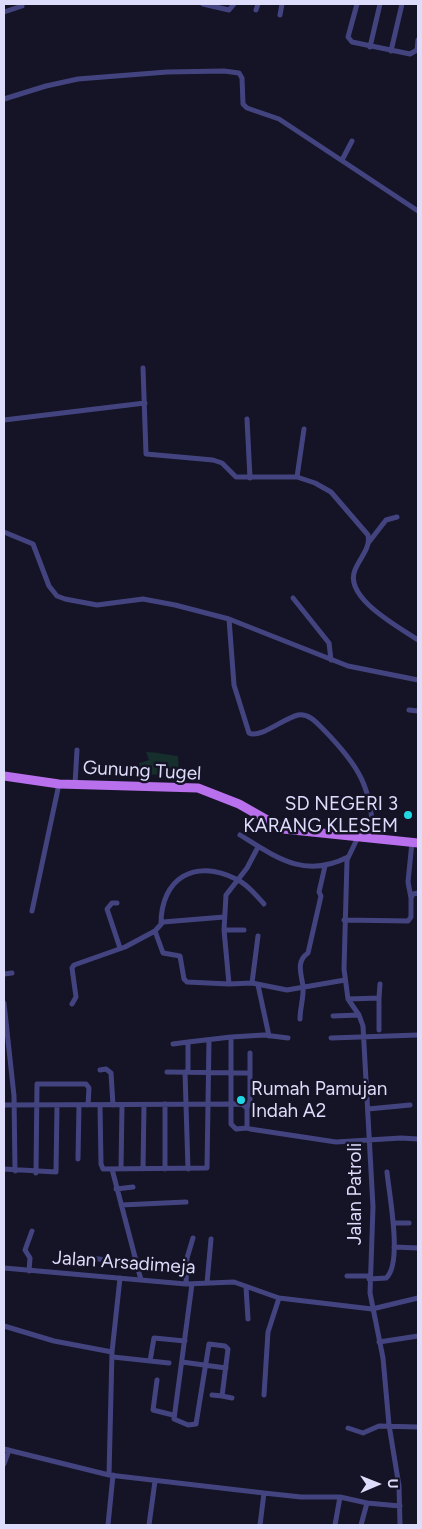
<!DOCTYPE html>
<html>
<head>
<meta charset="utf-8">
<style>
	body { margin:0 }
	#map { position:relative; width:422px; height:1529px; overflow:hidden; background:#151326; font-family:Figtree,sans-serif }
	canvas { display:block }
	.frame { position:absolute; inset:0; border:5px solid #dedcfb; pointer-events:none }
	.north { position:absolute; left:352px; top:1459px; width:50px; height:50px; -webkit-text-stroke:4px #151326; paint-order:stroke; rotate:89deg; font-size:14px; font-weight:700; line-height:20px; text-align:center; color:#dedcfb }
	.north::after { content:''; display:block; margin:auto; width:18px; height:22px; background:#dedcfb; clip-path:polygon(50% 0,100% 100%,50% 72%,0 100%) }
</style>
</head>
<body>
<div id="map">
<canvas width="422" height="1529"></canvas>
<div class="frame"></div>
<div class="north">U</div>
</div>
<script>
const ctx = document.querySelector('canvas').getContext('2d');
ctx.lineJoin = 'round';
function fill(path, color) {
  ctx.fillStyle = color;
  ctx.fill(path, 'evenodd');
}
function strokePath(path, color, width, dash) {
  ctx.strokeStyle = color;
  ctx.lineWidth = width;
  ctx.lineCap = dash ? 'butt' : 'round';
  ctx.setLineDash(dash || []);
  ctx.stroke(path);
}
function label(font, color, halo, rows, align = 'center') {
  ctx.font = font + ' Figtree,sans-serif';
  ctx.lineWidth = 5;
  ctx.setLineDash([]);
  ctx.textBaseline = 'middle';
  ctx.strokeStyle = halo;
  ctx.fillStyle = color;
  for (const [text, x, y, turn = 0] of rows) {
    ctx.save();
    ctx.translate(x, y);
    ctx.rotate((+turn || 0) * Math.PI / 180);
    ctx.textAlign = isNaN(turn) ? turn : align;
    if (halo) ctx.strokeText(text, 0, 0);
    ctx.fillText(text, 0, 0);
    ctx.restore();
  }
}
const green = new Path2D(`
	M146 752C158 752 166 755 178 756L179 774 140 775 139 763 149 760Z`);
const street = new Path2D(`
	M203 4 229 10 234 4
	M357 4 348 37 352 42 410 54 417 50 418 40
	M256 10 258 4
	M4 12 22 6
	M280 15 282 4
	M370 47 380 4
	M391 51 402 4
	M4 99 46 86 78 79 167 72 224 71 239 73 242 78 243 104 247 108 279 119 418 211
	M342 160 352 141
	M143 368 146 454 213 460 222 463 236 477H297L315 483 331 492 368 535C371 548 359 559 355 570 343 598 401 628 418 640
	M247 419 250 478
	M4 420 145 403
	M297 477 304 429
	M4 532 33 544 49 586 57 596 65 599 97 605 143 599 175 605 229 619 348 666 418 680
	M369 542 386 520 397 517
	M293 598 329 643 331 660
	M229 619 234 685 249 733C260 739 284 718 298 715 309 713 317 723 324 730 359 766 372 787 373 838
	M409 710 418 711
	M75 784 77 750
	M240 835C277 858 305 879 348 857
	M358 837 347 860 344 969 348 999 359 1015 363 1026 373 1207 370 1293 383 1358 389 1425 399 1486 400 1525
	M258 847 247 868 226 895 224 930 229 984 252 983 287 990 345 980
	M411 898 408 882 412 842
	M117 903H112L107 909 120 948
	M32 911 59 784
	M344 920 408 921 411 917V898L413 894 418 893
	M161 924C161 878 195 858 236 879 247 884 256 895 264 904
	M224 930H244
	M155 931 163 953 180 956 184 979 187 982 229 984
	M4 974 12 973
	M252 983 258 936
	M258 985 269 1036
	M379 998 380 984
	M348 999 379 998V1030
	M4 1003 14 1096 15 1171
	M72 1004 76 997 72 968 74 965 125 947 155 931 163 922 224 917
	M333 1016 359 1015
	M300 1019C300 1008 304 997 303 986 301 973 296 961 308 953L321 896 319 892 325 866
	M231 1037 264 1035 288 1038
	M331 1038 418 1035
	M173 1044 188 1042
	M100 1070 106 1069 111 1073 113 1105
	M167 1072 250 1073
	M185 1072 188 1169
	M188 1072V1042L231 1037V1124L236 1129 247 1128
	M165 1104V1169
	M4 1105 242 1104 247 1108V1128L250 1129 336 1142 401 1138 418 1139
	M100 1105 101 1164 103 1169 207 1168 209 1040
	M247 1108 250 1101V1053
	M368 1109 410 1105
	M78 1159 79 1105
	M4 1169 56 1172 57 1105
	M112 1169 141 1280
	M121 1169 122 1105
	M143 1169 144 1105
	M36 1173 37 1084H86L89 1088 88 1105
	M116 1189 133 1187
	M121 1205 186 1202
	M393 1223H409
	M394 1247 418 1248
	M91 1258 137 1264
	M4 1268 186 1284 234 1282 279 1298 372 1309 418 1298
	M29 1271 30 1258 25 1250 32 1231
	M347 1276H369
	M369 1279 386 1278C403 1264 389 1194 387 1172
	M207 1283 211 1239
	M186 1284 187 1258 193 1238
	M192 1284 174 1419 188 1425 196 1424 209 1344 225 1346 228 1349 222 1396 232 1398
	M246 1287 248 1319
	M4 1326 54 1341 112 1352
	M379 1342 418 1336
	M113 1357 169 1363
	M150 1361 154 1338 185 1341
	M182 1362 226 1368
	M157 1380 153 1410 173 1415
	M212 1395 222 1396
	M264 1395 268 1332 279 1298
	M348 1428 363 1433 379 1426 418 1427
	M4 1449 109 1475 264 1493 260 1525
	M4 1464 9 1450
	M109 1475 112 1352 120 1278
	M264 1493 301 1497H340L367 1503 400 1506
	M108 1525 113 1475
	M149 1525 155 1481
	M335 1525 340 1497
	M361 1525 367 1503`);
const primary = new Path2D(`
	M4 776 59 784 198 788 239 804 283 829 418 843`);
const markers = [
	[408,815,5,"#1fd8e3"],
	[241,1100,5,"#1fd8e3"]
];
const streetNames = [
	["Gunung Tugel",142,771,3],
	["Jalan Patroli",355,1194,-90],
	["Jalan Arsadimeja",124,1263,4]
];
const poiNames = [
	["SD NEGERI 3",398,804],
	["KARANG KLESEM",398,826],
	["Rumah Pamujan",251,1089,"left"],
	["Indah A2",251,1111,"left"]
];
fill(green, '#162f2d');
strokePath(street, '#43447f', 5);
strokePath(primary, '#b970ed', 9);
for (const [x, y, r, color] of markers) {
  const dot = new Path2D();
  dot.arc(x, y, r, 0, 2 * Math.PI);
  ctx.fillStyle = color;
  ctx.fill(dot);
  strokePath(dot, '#151326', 2);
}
label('19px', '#dedcfb', '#151326', streetNames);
label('19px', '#dedcfb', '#151326', poiNames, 'right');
</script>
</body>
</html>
